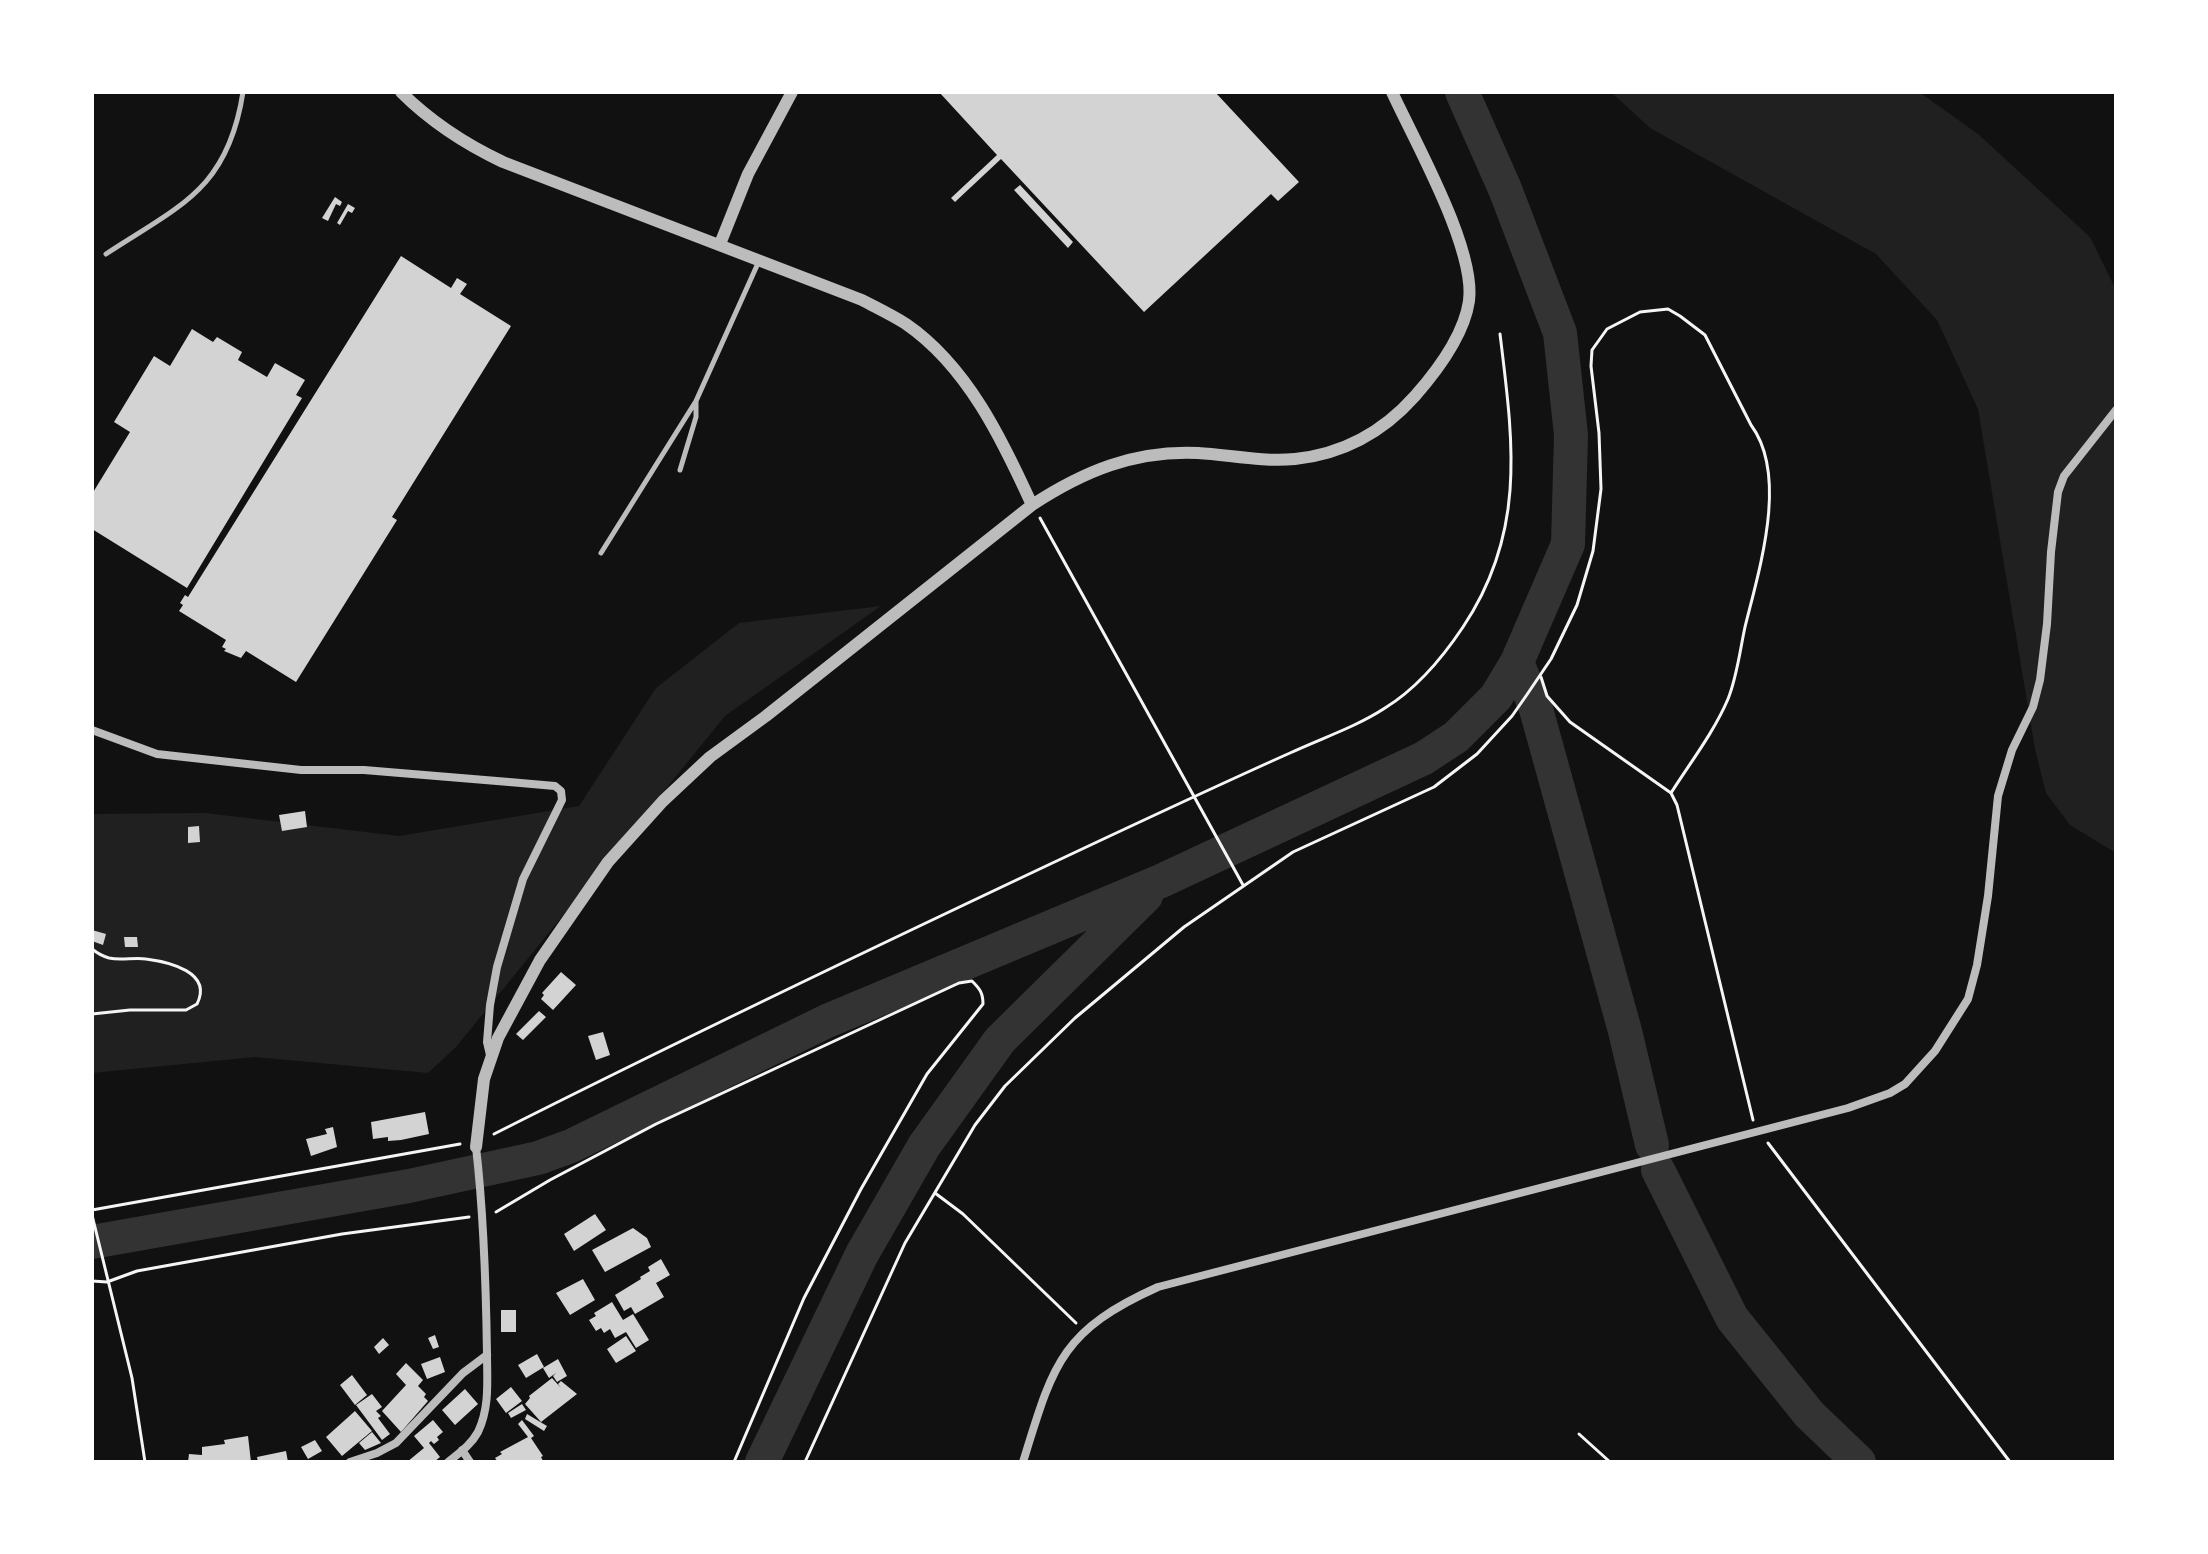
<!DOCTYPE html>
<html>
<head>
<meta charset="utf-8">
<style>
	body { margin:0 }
	#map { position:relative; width:2208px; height:1554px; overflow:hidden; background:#111; font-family:"IBM Plex Sans",sans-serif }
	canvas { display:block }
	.frame { position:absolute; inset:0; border:94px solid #fff; pointer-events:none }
</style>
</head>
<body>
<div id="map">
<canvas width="2208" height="1554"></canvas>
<div class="frame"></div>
</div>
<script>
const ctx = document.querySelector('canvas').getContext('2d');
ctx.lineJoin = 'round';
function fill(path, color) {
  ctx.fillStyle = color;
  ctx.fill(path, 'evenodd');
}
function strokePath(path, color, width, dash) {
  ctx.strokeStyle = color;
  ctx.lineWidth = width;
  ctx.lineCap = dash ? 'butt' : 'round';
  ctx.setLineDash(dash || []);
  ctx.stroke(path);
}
const green = new Path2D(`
	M1611 92H1919L1978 134 2090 237 2116 290V853L2070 825 2046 793 2035 749 1978 409 1937 320 1876 254 1650 128Z
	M881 606 725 716 456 1047 428 1073 255 1057 92 1073V814L205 813 399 836 579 806 656 688 739 623Z`);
const river = new Path2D(`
	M1517 662 1536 709 1625 1031 1652 1145
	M1658 1170 1732 1318 1809 1414 1859 1462
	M92 1242 409 1186 538 1158 571 1146 827 1021 1161 881 1424 758 1456 737 1496 697 1517 662 1568 544 1571 435 1560 333 1505 189 1462 92
	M762 1462 862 1254 924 1146 1000 1040 1146 896`);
const building = new Path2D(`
	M939 92H1215L1299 182 1278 201 1271 194 1144 312 1001 159 955 202 951 198 997 155Z
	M1020 185 1073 242 1068 248 1014 190Z
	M335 197 342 202 340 206 336 204 328 221 322 218Z
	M348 204 355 208 352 213 348 211 340 225 337 223Z
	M401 256 451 288 457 278 467 284 460 294 511 326 392 517 397 520 296 682 246 651 241 658 224 651 226 649 222 647 226 640 179 611 183 605 180 603 185 595 188 597Z
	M192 329 213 342 217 337 242 352 238 360 267 377 275 363 305 380 296 395 302 398 187 588 92 529V494L130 432 114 422 154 356 170 366Z
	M305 811 307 827 282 831 279 815Z
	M199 826 200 842 188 843V827Z
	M92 930 106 934 103 945 92 941Z
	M124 937H137L138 947H125Z
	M561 972 576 985 553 1010 541 999 544 995 542 993Z
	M539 1011 546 1017 523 1040 516 1034Z
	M603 1032 610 1055 596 1060 588 1036Z
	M425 1112 429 1134 401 1140 388 1141V1137L373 1139 371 1122Z
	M333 1127 337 1147 311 1156 306 1139 327 1134 325 1129Z
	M595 1214 606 1230 574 1251 564 1234Z
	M633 1228 647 1238 651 1247 605 1272 592 1250Z
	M661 1259 670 1275 656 1283 664 1297 635 1314 631 1307 624 1311 615 1295 641 1279 640 1277 650 1271 648 1267Z
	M583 1279 595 1300 570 1315 556 1293Z
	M612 1302 623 1320 633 1314 649 1340 636 1348 626 1332 615 1338 610 1329 604 1333 601 1328 596 1331 589 1320 596 1316 594 1313Z
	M501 1310H516V1332H501Z
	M435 1335 439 1347 433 1349 428 1338Z
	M626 1336 636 1351 616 1363 607 1349Z
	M383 1338 389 1345 379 1354 374 1347Z
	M537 1354 544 1367 526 1378 518 1365Z
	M440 1357 445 1372 427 1379 421 1364Z
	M558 1359 567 1376 557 1382 553 1376 556 1373 549 1378 543 1368Z
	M406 1363 423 1380 418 1386 426 1394 424 1397 428 1401 401 1432 382 1411 406 1385 396 1374Z
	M352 1375 367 1395 355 1405 340 1385Z
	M552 1378 561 1388 558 1384 561 1381 577 1394 541 1422 525 1404 530 1398 529 1396Z
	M511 1387 522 1401 506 1413 496 1399Z
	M465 1389 478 1404 455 1425 442 1410Z
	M372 1394 382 1407 376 1411 381 1416 378 1418 390 1434 382 1440 356 1405Z
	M522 1404 526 1410 511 1418 508 1413Z
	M355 1411 372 1431 342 1456 326 1437Z
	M527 1414 547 1426 544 1431 525 1419Z
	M433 1420 443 1432 437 1437 439 1440 434 1444 431 1441 429 1443 440 1457 434 1462H407L424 1448 414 1436Z
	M522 1420 534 1436 531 1438 543 1456 541 1457 543 1461 498 1462 495 1458 502 1454 500 1452 528 1437 518 1424Z
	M372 1432 381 1443 365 1450 359 1443Z
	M248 1436 251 1462H188L189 1454 202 1455V1447L225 1444 224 1440Z
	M315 1440 322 1451 308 1459 301 1447Z
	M286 1451 288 1462H258L257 1457Z`);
const path = new Path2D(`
	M1040 518 1243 885
	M1541 677 1547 696 1570 722 1671 793 1677 805 1753 1120
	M92 949C97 953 102 956 109 958 121 961 134 957 146 959 169 962 213 972 197 1004L186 1010H130L92 1014
	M494 1134C694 1033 895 937 1097 842 1161 812 1225 782 1290 753 1322 738 1356 727 1385 708 1416 689 1443 657 1463 627 1527 532 1513 441 1500 334
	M1768 1143 2010 1462
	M935 1193 963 1214 1076 1323
	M92 1210 460 1144
	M496 1212 550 1180 656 1124 959 983 972 981C980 989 983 993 983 1004L927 1074 861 1189 804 1298 734 1462
	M92 1215 132 1378 145 1462
	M92 1281 107 1282 137 1271 342 1234 469 1217
	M1579 1434 1610 1462
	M805 1462 905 1243 975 1125 1005 1086 1075 1018 1184 927 1293 852 1434 787 1477 754 1512 716 1526 696 1551 659 1577 605 1593 551 1601 489 1599 433 1591 366 1592 350 1607 329 1640 312 1668 309 1680 316 1705 335 1751 425C1789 476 1759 570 1745 627 1740 650 1737 677 1728 699 1714 732 1690 763 1671 793`);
const service = new Path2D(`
	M106 254C181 205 228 189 243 92
	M680 470 696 417V402
	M601 553 696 401 759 261`);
const minor = new Path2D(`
	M92 730 157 754 301 770H364L509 782 555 786 561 791 562 800 523 879 497 967 490 1005 487 1042 490 1055
	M462 1450 470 1462
	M350 1462 377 1453 396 1443 463 1373 487 1355
	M448 1462C459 1453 471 1445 478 1432 490 1407 487 1380 487 1354 486 1284 484 1216 476 1147
	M1023 1462C1053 1365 1060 1331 1158 1287L1848 1108 1890 1093 1905 1084 1935 1051 1968 999 1977 965 1988 896 1998 796 2012 750 2033 707 2040 680 2047 624 2051 552 2058 492 2064 476 2116 410`);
const tertiary = new Path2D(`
	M401 92C431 122 465 144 503 162L862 300C877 308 892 315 906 324 967 366 1002 439 1032 505
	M720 244 748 174 792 92
	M476 1147 484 1079 498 1038 540 960 608 862 663 801 710 757 766 716 1032 505C1084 471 1135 450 1198 453 1230 455 1262 462 1295 459 1343 454 1383 432 1415 396 1437 371 1464 335 1469 301 1476 249 1415 142 1392 92`);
fill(green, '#202020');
strokePath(river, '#333', 34);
fill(building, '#d3d3d3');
strokePath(path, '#f5f5f5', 3);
strokePath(service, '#bcbcbc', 5);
strokePath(minor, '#bcbcbc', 8);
strokePath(tertiary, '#bcbcbc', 12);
</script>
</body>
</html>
